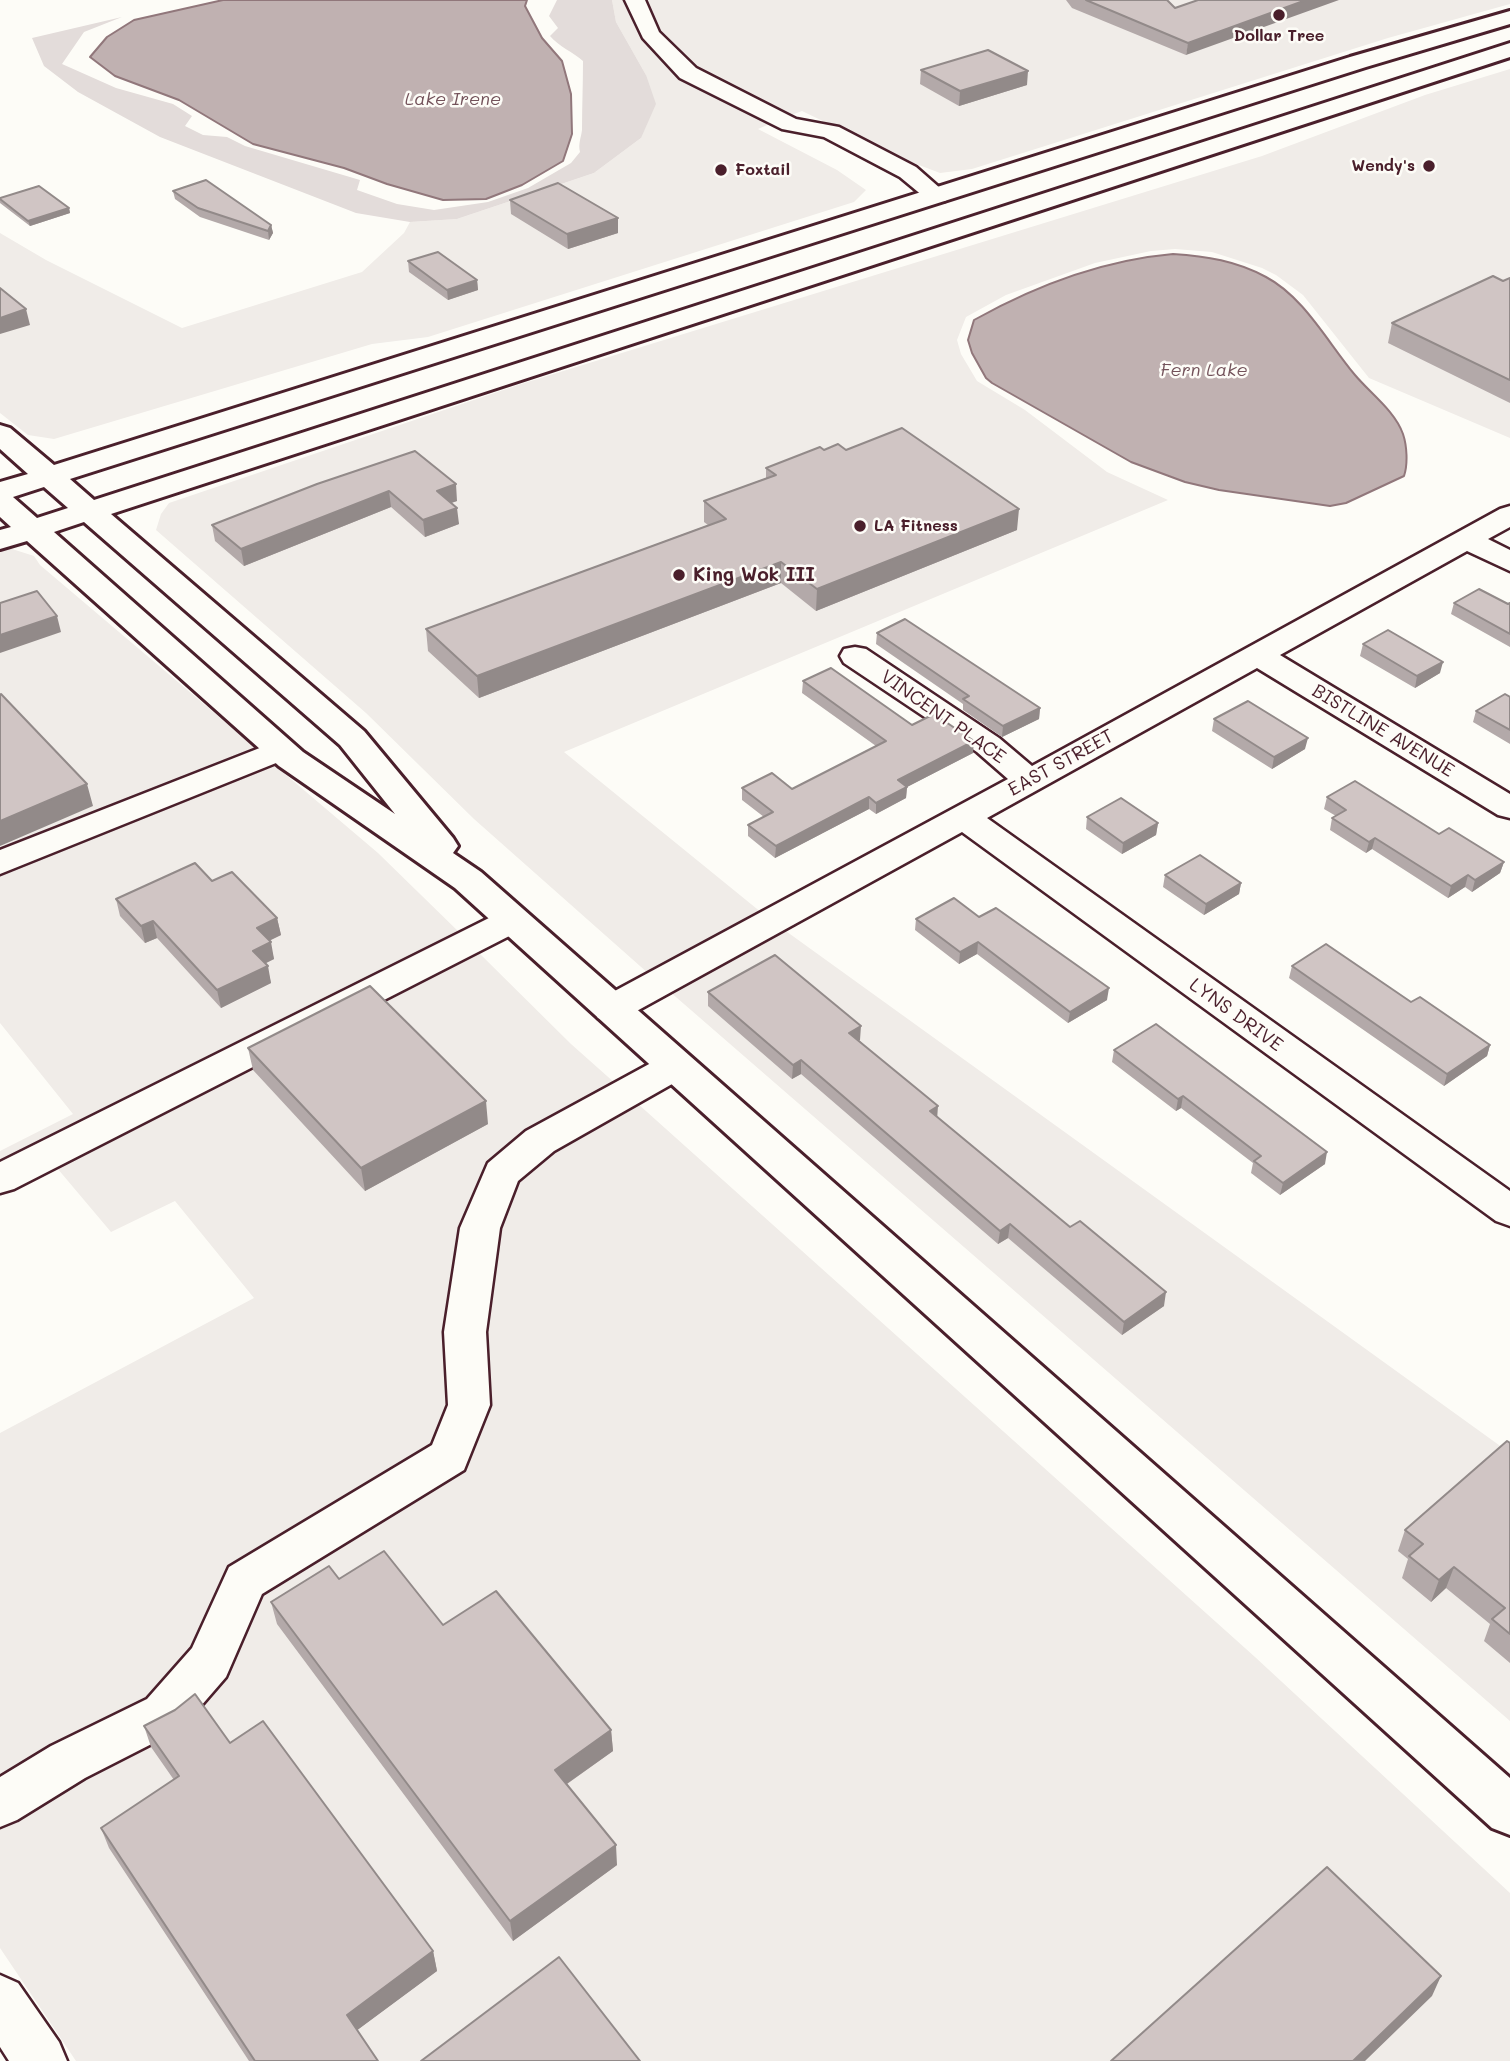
<!DOCTYPE html>
<html>
<head>
<meta charset="utf-8">
<style>
	body { margin:0 }
	canvas { display:block; background:#fdfcf7 }
</style>
</head>
<body>
<canvas width="1510" height="2061"></canvas>
<script>
const ctx = document.querySelector('canvas').getContext('2d');
ctx.lineJoin = 'round';
function fill(path, color) {
  ctx.fillStyle = color;
  ctx.fill(path, 'evenodd');
}
function strokePath(path, color, width, dash) {
  ctx.strokeStyle = color;
  ctx.lineWidth = width;
  ctx.lineCap = dash ? 'butt' : 'round';
  ctx.setLineDash(dash || []);
  ctx.stroke(path);
}
function label(font, color, halo, rows, align = 'center') {
  ctx.font = font + ' Mali,sans-serif';
  ctx.lineWidth = 5;
  ctx.setLineDash([]);
  ctx.textBaseline = 'middle';
  ctx.strokeStyle = halo;
  ctx.fillStyle = color;
  for (const [text, x, y, turn = 0] of rows) {
    ctx.save();
    ctx.translate(x, y);
    ctx.rotate((+turn || 0) * Math.PI / 180);
    ctx.textAlign = isNaN(turn) ? turn : align;
    if (halo) ctx.strokeText(text, 0, 0);
    ctx.fillText(text, 0, 0);
    ctx.restore();
  }
}
const built = new Path2D(`
	M612 0H624L640 35 678 75 772 123 758 129 837 170 866 190 854 202 428 337 372 344 54 439 28 435 0 413V233L46 260 182 328 362 272 404 233 410 222 457 219 594 173 641 138 646 75 616 22Z
	M646 0H1510V4L1388 38 972 169 940 173 898 157 802 111 789 116 697 71 661 32Z
	M1510 69V438L1369 378 1303 295 1276 275 1262 268 1212 252 1175 249 1151 251 1095 263 1006 295 966 317 957 340 961 354 977 381 1025 410 1107 472 1168 500 564 752 762 913 649 974 474 819 366 713 156 530 161 514 169 503 521 384 1262 156 1425 95Z
	M9 548 34 556 40 565 257 749 0 852V550Z
	M272 763 378 853 460 933 0 1164V1151L73 1114 0 1023V873Z
	M783 929 1510 1453V1721L669 991Z
	M477 951 571 1044 616 1084 489 1165 483 1172 460 1230 444 1334 448 1406 431 1449 235 1567 223 1579 188 1657 150 1700 0 1782V1433L254 1298 175 1201 111 1232 57 1168 0 1196V1192Z
	M637 1103 1255 1657 1510 1893V2061H76L0 1948V1827L77 1779 263 1590 459 1471 469 1459 490 1401 486 1329 499 1228 519 1178 552 1150Z`);
const green = new Path2D(`
	M557 0H612L616 22 646 75 656 104 641 138 594 173 457 219 410 222 356 213 160 137 78 92 44 66 32 38 122 17 84 32 62 64 116 88 173 104 192 116 185 126 203 135 227 137 245 146 360 180 357 190 397 204 434 210 488 202 528 188 571 163 580 152C578 144 581 138 582 130 582 107 583 84 583 61 573 52 558 46 550 36L558 28 549 16Z`);
const water = new Path2D(`
	M223 0H527L525 6 542 38 562 61 571 94 572 134 563 161 522 185 486 199 443 200 387 184 344 168 253 144 179 100 115 76 90 57 107 37 134 20Z
	M1173 254C1206 256 1237 261 1266 277 1304 297 1328 343 1355 375 1370 393 1395 411 1403 434 1407 446 1408 464 1404 476L1346 503 1330 506 1219 490 1185 482 1131 462 992 383 986 378 972 353 968 340 974 320C1035 286 1104 260 1173 254Z`);
const minor = new Path2D(`
	M625 0H645L659 32 696 68 796 119 839 127 916 167 949 196 945 201H929L900 177 824 137 782 129 680 78 643 38Z
	M1510 506V527L1488 539 1510 550V571L1467 551 1280 655 1510 794V818L1498 815 1257 668 987 818 1510 1191V1226L1496 1221 962 832 624 1018 611 1022 598 1018 593 1009 598 1000 1008 779 977 752 844 663 840 656 844 649 855 647 866 649 999 738 1032 766 1500 509Z
	M280 740 291 743 296 750 291 757 0 874V850Z
	M513 908 525 912 530 920 525 928 14 1189 0 1193V1162L501 912Z
	M675 1053 688 1057 694 1066 688 1075 554 1151 518 1181 500 1228 486 1332 490 1405 464 1470 262 1594 226 1677 181 1729 85 1778 17 1820 0 1827V1777L51 1746 147 1699 192 1648 229 1567 432 1445 448 1405 444 1332 460 1228 488 1163 526 1131 662 1057Z
	M0 1975 18 1983 59 2042 67 2061H9L0 2047Z`);
const primary = new Path2D(`
	M1510 11V24L1366 67 70 479 94 500 1510 43V57L111 514 364 731 453 838 458 846 453 853 481 872 1510 1778V1835L1492 1828 455 888 279 766 27 541 0 549V530L11 527 0 517V482L28 474 0 449V425L10 428 54 465 1350 57ZM44 487 68 508 37 518 13 497ZM84 522 340 745 395 814 303 752 54 532Z`);
const wall = new Path2D(`
	M1066 0H1167L1175 8 1198 0 1186 55 1072 8Z
	M921 70 1027 85 959 106 920 84Z
	M173 191 271 225 273 233 269 240 200 217 175 199Z
	M0 198 69 208 70 213 30 226 0 203Z
	M510 200 618 233 568 249 511 214Z
	M408 261 477 280 478 290 448 300 409 272Z
	M1510 278V403L1388 343 1392 323Z
	M824 450H846L1017 530 816 611 781 583 479 698 428 651 426 629 708 525 704 522V501L766 478V468Z
	M415 451 457 501 451 503 459 524 425 537 391 507 244 566 215 541 212 525Z
	M1454 603 1508 604 1510 603V647L1451 614Z
	M877 633 1040 708 1039 719 1002 737 963 710V704L876 644Z
	M1363 644 1440 673 1415 688 1360 656Z
	M803 681 912 725 973 753 907 787 906 798 876 814 869 809 775 858 748 836V825L764 817 742 800V788L792 789 876 746 802 693Z
	M1510 697V744L1473 722 1476 711Z
	M1214 719 1305 749 1272 769 1212 731Z
	M1327 797 1439 834 1504 862 1500 873 1472 892 1465 887 1448 898 1372 849 1366 853 1330 830 1332 818 1336 816 1324 809Z
	M1087 817 1158 823 1156 835 1122 854 1086 829Z
	M1165 875 1241 883 1239 894 1204 915 1163 887Z
	M212 881 277 918 281 935 269 941 274 959 266 963 271 983 221 1008 157 938 145 943 120 916 116 899Z
	M979 917 1107 1000 1068 1023 977 954 959 964 915 930 916 919Z
	M1292 966 1411 1002 1490 1045 1487 1056 1444 1086 1289 978Z
	M708 992 860 1040H859L937 1117 1164 1306 1122 1335 1008 1238 998 1244 801 1074 792 1079 708 1006Z
	M248 1048 488 1124 365 1191 253 1070Z
	M1114 1050 1325 1164 1280 1195 1251 1173 1253 1163 1181 1108 1176 1111 1112 1062Z
	M1510 1443V1663L1484 1641 1490 1624 1446 1588 1431 1602 1402 1578 1408 1559 1398 1551 1405 1530Z
	M339 1579 443 1625 611 1730 613 1751 567 1784 617 1865 513 1941 277 1624 271 1602Z
	M144 1726 230 1743 433 1951 437 1971 357 2030 378 2061H249L109 1848 101 1828 174 1780 151 1747Z`);
const shadedWall = new Path2D(`
	M1306 0H1339L1186 55 1188 43Z
	M1028 71 1027 85 959 106 960 91Z
	M69 208 70 213 30 226 28 221Z
	M618 218V233L568 249 567 234Z
	M271 225 273 233 269 240 268 231Z
	M477 280 478 290 448 300 447 290Z
	M26 309 30 325 0 334V318Z
	M456 484 457 501 439 507 437 491Z
	M389 491 391 507 244 566 241 549Z
	M457 508 459 524 425 537 423 520Z
	M1019 509 1017 530 816 611 817 589Z
	M781 562V583L479 698 477 676Z
	M57 616 61 632 0 653V635Z
	M1443 662 1440 673 1415 688 1417 676Z
	M1040 708 1039 719 1002 737 1003 726Z
	M1308 738 1305 749 1272 769 1274 757Z
	M974 741 973 753 907 787 906 798 876 814V803L898 780Z
	M87 784 93 806 0 846V821Z
	M869 797V809L775 858 776 846Z
	M1158 823 1156 835 1122 854 1123 843Z
	M1375 838 1372 849 1366 853 1369 842Z
	M1504 862 1500 873 1472 892 1475 880Z
	M1468 875 1465 887 1448 898 1451 886Z
	M1241 883 1239 894 1204 915 1206 904Z
	M277 918 281 935 260 945 257 928Z
	M153 921 157 938 145 943 141 926Z
	M271 942 274 959 256 968 253 951Z
	M978 942 977 954 959 964 960 952Z
	M268 966 271 983 221 1008 217 990Z
	M1109 988 1107 1000 1068 1023 1070 1012Z
	M861 1026 860 1040 849 1046V1033Z
	M1490 1045 1487 1056 1444 1086 1447 1074Z
	M801 1060V1074L792 1079 793 1065Z
	M1183 1096 1181 1108 1176 1111 1178 1099Z
	M486 1101 488 1124 365 1191 361 1168Z
	M938 1106 937 1120 930 1111Z
	M1327 1152 1325 1164 1280 1195 1283 1183Z
	M1010 1224 1008 1238 998 1244 1000 1231Z
	M1166 1292 1164 1306 1122 1335 1124 1322Z
	M1454 1567 1446 1588 1431 1602 1439 1580Z
	M611 1730 613 1751 558 1790 555 1770Z
	M616 1845 617 1865 513 1941 510 1921Z
	M433 1951 437 1971 352 2034 347 2015Z
	M1441 1976 1432 1996 1365 2061H1353Z`);
const building = new Path2D(`
	M1086 0H1167L1175 8 1198 0H1306L1188 43Z
	M988 50 1028 71 960 91 921 70Z
	M206 180 271 225 268 231 198 208 173 191Z
	M558 183 618 218 567 234 510 200Z
	M39 186 69 208 28 221 0 199V198Z
	M438 252 477 280 447 290 408 261Z
	M1493 276 1503 281 1510 278V380L1392 323Z
	M0 288 26 309 0 318Z
	M902 428 1019 509 817 589 781 562 477 676 426 629 726 519 704 501 776 475 766 468 820 447 824 450 838 444 846 450Z
	M415 451 456 484 437 491 457 508 423 520 389 491 241 549 212 525 317 484Z
	M1479 589 1508 604 1510 603V634L1454 603Z
	M37 591 57 616 0 635V603Z
	M905 619 1040 708 1003 726 963 699 969 696 877 633Z
	M1388 630 1443 662 1417 676 1363 644Z
	M831 668 912 725 934 714 974 741 898 780 907 787 876 803 869 797 776 846 748 825 773 812 742 788 772 773 792 789 886 741 803 681Z
	M1 694 87 784 0 821V695Z
	M1505 694 1510 697V730L1476 711Z
	M1248 701 1308 738 1274 757 1214 719Z
	M1355 781 1439 834 1449 828 1504 862 1475 880 1468 875 1451 886 1375 838 1369 842 1332 818 1346 810 1327 797Z
	M1121 798 1158 823 1123 843 1087 817Z
	M1200 855 1241 883 1206 904 1165 875Z
	M195 863 212 881 232 872 277 918 257 928 271 942 253 951 268 966 217 990 153 921 141 926 116 899Z
	M954 898 979 917 996 908 1109 988 1070 1012 978 942 960 952 916 919Z
	M1326 944 1411 1002 1420 997 1490 1045 1447 1074 1292 966Z
	M775 955 861 1026 849 1033 938 1106 930 1111 1070 1227 1080 1221 1166 1292 1124 1322 1010 1224 1000 1231 801 1060 793 1065 708 992Z
	M370 986 486 1101 361 1168 248 1048Z
	M1156 1024 1327 1152 1283 1183 1254 1161 1261 1156 1183 1096 1178 1099 1114 1050Z
	M1507 1441 1510 1443V1634L1492 1619 1505 1608 1454 1567 1439 1580 1409 1556 1423 1544 1405 1530Z
	M384 1551 443 1625 496 1591 611 1730 555 1770 616 1845 510 1921 271 1602 329 1566 339 1579Z
	M195 1694 230 1743 263 1721 433 1951 347 2015 378 2061H255L101 1828 179 1776 144 1726 175 1710Z
	M1327 1867 1441 1976 1353 2061H1111Z
	M559 1957 640 2061H421Z`);
const markers = [
	[1279,15,7,"#4a1f2b"],
	[1429,166,7,"#4a1f2b"],
	[721,170,7,"#4a1f2b"],
	[860,526,7,"#4a1f2b"],
	[679,575,7,"#4a1f2b"]
];
const farPoinames = [
	["Dollar Tree",1279,36,"center"],
	["Wendy's",1415,166,"right"],
	["Foxtail",735,170],
	["LA Fitness",874,526]
];
const farWaternames = [
	["Lake Irene",453,99],
	["Fern Lake",1204,370]
];
const poiNames = [
	["King Wok III",693,575]
];
const streetNames = [
	["VINCENT PLACE",943,717,35],
	["BISTLINE AVENUE",1383,731,31],
	["EAST STREET",1061,763,-29],
	["LYNS DRIVE",1236,1015,36]
];
fill(built, '#f0ece8');
fill(green, '#e3dcda');
fill(water, '#c0b1b1');
strokePath(water, '#91777b', 2);
strokePath(minor, '#4a1f2b', 5);
strokePath(primary, '#4a1f2b', 6);
fill(minor, '#fdfcf7');
fill(primary, '#fdfcf7');
fill(wall, '#b3a9a9');
fill(shadedWall, '#928a89');
fill(building, '#d0c5c4');
strokePath(building, '#928a89', 2);
for (const [x, y, r, color] of markers) {
  const dot = new Path2D();
  dot.arc(x, y, r, 0, 2 * Math.PI);
  ctx.fillStyle = color;
  ctx.fill(dot);
  strokePath(dot, '#fdfcf7', 2.5);
}
label('bold 16px', '#4a1f2b', '#fdfcf7', farPoinames, 'left');
label('italic 18px', '#73525a', '#fdfcf7', farWaternames);
label('bold 19px', '#4a1f2b', '#fdfcf7', poiNames, 'left');
label('19px', '#4a1f2b', '#fdfcf7', streetNames);
</script>
</body>
</html>
